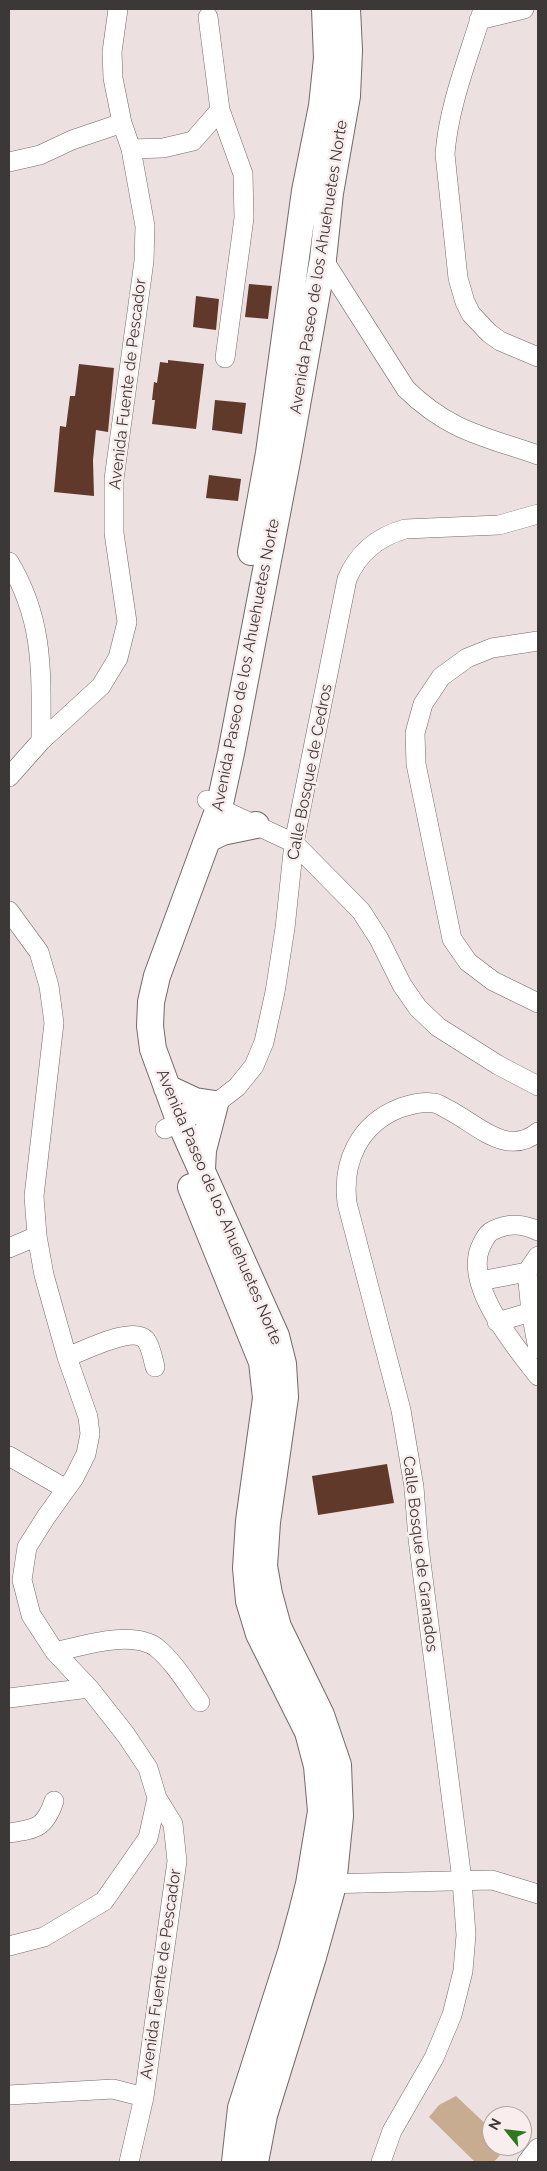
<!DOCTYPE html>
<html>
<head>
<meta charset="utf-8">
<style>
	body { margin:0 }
	#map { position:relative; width:547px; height:2171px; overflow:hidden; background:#ece0e0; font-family:Raleway,sans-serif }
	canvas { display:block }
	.frame { position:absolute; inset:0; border:10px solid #3d3838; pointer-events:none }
	.north { position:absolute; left:482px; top:2106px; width:50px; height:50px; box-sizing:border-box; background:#faeded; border:1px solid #aea5a5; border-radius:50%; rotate:299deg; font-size:14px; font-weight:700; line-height:20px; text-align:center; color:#3d3838 }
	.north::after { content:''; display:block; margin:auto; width:18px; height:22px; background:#2e791f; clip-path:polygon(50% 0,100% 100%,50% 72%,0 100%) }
</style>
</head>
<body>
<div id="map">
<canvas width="547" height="2171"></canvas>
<div class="frame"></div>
<div class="north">N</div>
</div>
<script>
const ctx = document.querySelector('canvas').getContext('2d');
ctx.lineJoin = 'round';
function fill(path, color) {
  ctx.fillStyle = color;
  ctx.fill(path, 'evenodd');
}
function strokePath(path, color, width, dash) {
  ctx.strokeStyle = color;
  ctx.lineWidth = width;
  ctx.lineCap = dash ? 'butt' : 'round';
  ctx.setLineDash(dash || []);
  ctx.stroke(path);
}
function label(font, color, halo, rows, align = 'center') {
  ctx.font = font + ' Raleway,sans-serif';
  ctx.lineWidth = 5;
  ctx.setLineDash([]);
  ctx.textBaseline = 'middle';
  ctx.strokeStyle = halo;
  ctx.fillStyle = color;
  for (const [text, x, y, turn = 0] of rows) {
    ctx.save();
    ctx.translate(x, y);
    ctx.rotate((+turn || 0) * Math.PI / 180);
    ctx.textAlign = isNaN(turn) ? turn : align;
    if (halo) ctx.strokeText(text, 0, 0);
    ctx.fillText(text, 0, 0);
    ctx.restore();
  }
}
const green = new Path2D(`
	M456 2096 492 2130V2146H508L494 2162H475L429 2117 439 2105Z`);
const building = new Path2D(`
	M249 284 272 286 268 319 245 317Z
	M196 296 219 299 216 330 193 327Z
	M168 360 204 364 196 429 152 424 155 400H152L154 382 157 383 160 362 168 363Z
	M79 364 114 368 108 432 96 430 93 460 94 496 54 492 60 426 66 427 70 396H75Z
	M215 400 246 403 242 434 212 430Z
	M209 475 241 479 238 501 206 498Z
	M387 1464 394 1503 318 1515 312 1476Z`);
const street = new Path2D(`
	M483 9C469 57 449 103 445 154L458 278 465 302 471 314 489 333 500 341 538 357
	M208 17 220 110 243 174 244 218 225 358
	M479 20 524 9
	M131 149 163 148 193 141 220 110
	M9 162 40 155 72 140 122 123
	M323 259 406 389C449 431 483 436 538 455
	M9 562C45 622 41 674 41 741
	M538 641 492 648 467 658 441 677 423 704 415 733 416 764 452 939 468 962 493 981 538 1003
	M9 777 41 741 101 686 118 658 127 622 114 533V479L144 261 145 226 131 149 122 123 113 78 112 52 118 9
	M207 800 219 808 294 843 361 911 379 939 402 985 418 1008 438 1027 498 1065 538 1086
	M9 911 39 952 49 986 54 1023 34 1196 37 1236 44 1275 67 1357 88 1417 90 1434 86 1454 74 1478 46 1517 27 1547 22 1580 31 1615 55 1652 89 1688 126 1735 148 1768 157 1798 173 1824 177 1861 144 2097 129 2162
	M165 1129 215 1104 237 1087 254 1066 264 1042 275 992 285 928 294 843 347 579C358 553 377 537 405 529L499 525 538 514
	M538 1231C524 1224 508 1223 494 1230 487 1233 486 1237 482 1244 461 1283 515 1346 538 1376
	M9 1248 37 1236
	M538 1256 527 1272 531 1312 538 1349
	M480 1281 527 1272
	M497 1322 531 1312
	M67 1357C84 1351 133 1325 146 1340 151 1347 153 1359 155 1367
	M9 1456 66 1489
	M55 1652C82 1646 133 1629 157 1648 174 1662 187 1684 200 1702
	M9 1698 89 1688
	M9 1833C36 1829 45 1828 54 1801
	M322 1884 492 1880 538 1894
	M9 1946 44 1937 104 1901 148 1838 157 1798
	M9 2095 113 2089 144 2097
	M381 2162 392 2131 434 2058 452 2015 463 1971 466 1935 462 1880 418 1539 414 1487 401 1410 347 1203C342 1162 359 1124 400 1108 410 1105 422 1101 433 1103 438 1103 443 1107 447 1109 476 1123 506 1158 538 1132
	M527 2162 538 2148`);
const secondary = new Path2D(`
	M251 552 269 453 305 191 322 106 327 58 325 9
	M208 839 222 832 256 825
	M167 1088 195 1101 215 1104 203 1150 202 1169
	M191 1187 262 1362 266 1398 249 1521 246 1568 249 1601 259 1634 308 1732 317 1766 321 1811 309 1884 302 1912 291 1952 241 2108 235 2162
	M255 2162 264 2115 313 1957 333 1885 340 1816 338 1765 321 1715 278 1627 269 1594 264 1566 267 1522 285 1397 283 1364 276 1336 179 1120 153 1049 150 1026 151 1002 157 976 219 808 231 753 287 461 323 259 330 193 347 96 349 50 347 9`);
const streetNames = [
	["Avenida Paseo de los Ahuehuetes Norte",319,267,-81],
	["Avenida Fuente de Pescador",128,384,-83],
	["Avenida Paseo de los Ahuehuetes Norte",246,665,-79],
	["Calle Bosque de Cedros",310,772,-79],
	["Avenida Paseo de los Ahuehuetes Norte",219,1207,67],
	["Calle Bosque de Granados",420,1554,83],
	["Avenida Fuente de Pescador",161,1974,-82]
];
fill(green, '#c8ac91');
fill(building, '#61392a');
strokePath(street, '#746969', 20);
strokePath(secondary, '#746969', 28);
strokePath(street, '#fff', 19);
strokePath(secondary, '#fff', 26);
label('16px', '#3d3838', '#faeded', streetNames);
</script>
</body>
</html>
